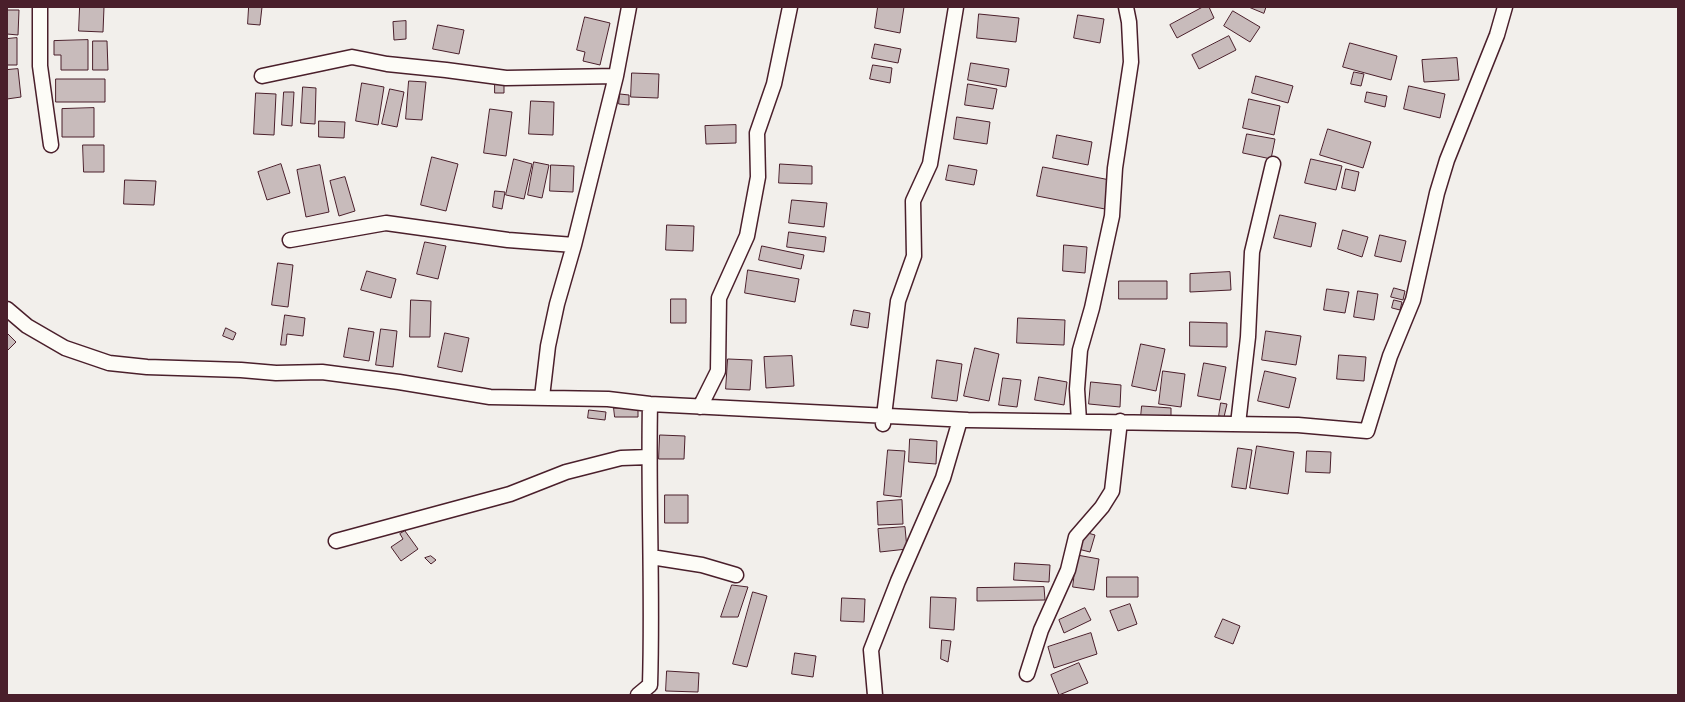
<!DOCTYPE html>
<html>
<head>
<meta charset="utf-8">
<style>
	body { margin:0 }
	#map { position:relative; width:1685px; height:702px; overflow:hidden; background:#f2efeb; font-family:Caveat,sans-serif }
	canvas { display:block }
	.frame { position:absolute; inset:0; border:8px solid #4a1f2b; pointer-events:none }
</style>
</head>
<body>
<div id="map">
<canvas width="1685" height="702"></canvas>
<div class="frame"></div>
</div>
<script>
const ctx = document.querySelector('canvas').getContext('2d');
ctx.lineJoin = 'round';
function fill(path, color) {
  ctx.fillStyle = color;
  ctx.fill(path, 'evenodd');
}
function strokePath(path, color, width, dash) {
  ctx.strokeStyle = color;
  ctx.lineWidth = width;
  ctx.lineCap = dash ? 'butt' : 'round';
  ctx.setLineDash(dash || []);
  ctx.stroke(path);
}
const building = new Path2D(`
	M80 7H104L103 32 79 31Z
	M249 7H262L260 25 248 24Z
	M878 7H904L900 33 875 28Z
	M1203 7H1209L1214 18 1177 38 1170 25Z
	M1249 7H1266L1264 13Z
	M7 10H19L18 35 7 34Z
	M1233 11 1260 27 1250 42 1224 26Z
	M979 14 1019 18 1016 42 977 38Z
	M1078 15 1104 19 1100 43 1074 38Z
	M585 17 610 23 600 65 583 61 585 52 577 50Z
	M406 21V39L394 40 393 22Z
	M438 25 464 30 459 54 433 49Z
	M1229 36 1236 50 1199 69 1192 55Z
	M17 38V65H7V39Z
	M88 40V70H61V55H54V41Z
	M93 41H107L108 70H93Z
	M1350 43 1397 56 1391 80 1343 67Z
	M875 44 901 49 898 63 872 58Z
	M1457 58 1459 80 1424 82 1422 60Z
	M971 63 1009 69 1006 87 968 80Z
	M873 65 892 68 890 83 870 79Z
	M18 69 21 97 7 99V70Z
	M1354 72 1364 74 1361 86 1351 84Z
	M632 73 659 74 658 98 631 97Z
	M1256 76 1293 86 1288 103 1252 93Z
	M56 79H105V102H56Z
	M409 81 426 82 422 120 406 119Z
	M362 83 384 87 378 125 356 121Z
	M495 84 504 85V93H495Z
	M968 84 997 89 993 109 965 105Z
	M1409 86 1445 94 1440 118 1404 109Z
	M303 87 316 88 315 124 301 123Z
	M390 89 404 92 397 127 382 124Z
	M284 92H294L292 126 282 125Z
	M1367 92 1387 96 1385 107 1365 102Z
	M256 93 276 94 274 135 254 134Z
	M620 94 629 95V105L619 104Z
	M1249 99 1280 106 1274 135 1243 128Z
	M531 101 554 102 553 135 529 134Z
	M94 108V137H62V109Z
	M490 109 512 112 506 156 484 153Z
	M957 117 990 122 987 144 954 139Z
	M319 121 345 122 344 138 319 137Z
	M736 125V143L706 144 705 126Z
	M1328 129 1371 142 1363 168 1320 155Z
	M1247 134 1275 139 1271 159 1243 153Z
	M1057 135 1092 142 1088 165 1053 158Z
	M83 145H104V172H84Z
	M432 157 458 164 446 211 421 205Z
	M514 159 532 164 524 199 506 195Z
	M1311 159 1342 166 1336 190 1305 183Z
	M534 162 549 165 542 198 528 195Z
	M281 164 290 193 267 200 258 172Z
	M780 164 812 166V184L779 183Z
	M320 165 329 212 306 217 297 170Z
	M551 165 574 166 573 192 550 191Z
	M949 165 977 170 974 185 946 180Z
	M1043 167 1110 180 1105 209 1037 196Z
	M1346 169 1359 172 1355 191 1342 188Z
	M345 177 355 211 339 216 330 181Z
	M125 180 156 181 154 205 124 204Z
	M495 191 505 192 502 209 493 207Z
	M792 200 827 203 824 227 789 223Z
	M1280 215 1316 223 1311 247 1274 238Z
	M667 225 694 226 693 251 666 250Z
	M1343 230 1368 237 1362 257 1338 249Z
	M789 232 826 237 824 252 787 247Z
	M1380 235 1406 241 1401 262 1375 256Z
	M425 242 446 246 438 279 417 274Z
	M1064 245 1087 247 1085 273 1063 271Z
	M762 246 804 255 801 269 759 260Z
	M278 263 293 265 288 307 272 305Z
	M748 270 799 279 795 302 745 293Z
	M367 271 396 279 391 298 361 290Z
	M1230 272 1231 290 1190 292V274Z
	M1119 281H1167V299H1119Z
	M1394 288 1405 291 1403 300 1391 297Z
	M1327 289 1349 292 1345 313 1324 310Z
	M1358 291 1378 294 1374 320 1354 317Z
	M671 299H686V323H671Z
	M411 300 431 301 430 337H410Z
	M1394 300 1402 302 1400 310 1392 308Z
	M854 310 870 313 868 328 851 325Z
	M285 315 305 318 303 336 287 334 286 345H281Z
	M1018 318 1065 320 1064 345 1017 343Z
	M1190 322 1227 323V347L1190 346Z
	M226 328 236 333 233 340 223 336Z
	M349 328 374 332 369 361 344 357Z
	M381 329 397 331 393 367 376 365Z
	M1266 331 1301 336 1296 365 1262 360Z
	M7 333 16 342 7 351Z
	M445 333 469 338 462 372 438 367Z
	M1141 344 1165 349 1156 391 1132 386Z
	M975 348 999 354 989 401 964 396Z
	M1339 355 1366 357 1364 381 1337 379Z
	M792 356 794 386 766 388 764 357Z
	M728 359 752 360 750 390 726 389Z
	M937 360 962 364 957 401 932 398Z
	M1204 363 1226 367 1220 400 1198 396Z
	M1163 371 1185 374 1181 407 1159 404Z
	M1265 371 1296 378 1289 408 1258 401Z
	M1039 377 1067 382 1064 405 1035 400Z
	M1003 378 1021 380 1017 407 999 405Z
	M1091 382 1121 385 1120 407 1089 404Z
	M1221 403 1227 404 1224 417 1219 416Z
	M1142 406 1171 408V418L1141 417Z
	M614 408H638V417H615Z
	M589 410 606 412 605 420 588 418Z
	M660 435 685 436 684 459H659Z
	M910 439 937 441 936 464 909 462Z
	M1257 446 1294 452 1288 494 1250 488Z
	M1238 448 1252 450 1246 489 1232 487Z
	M888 450 905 451 901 497 884 495Z
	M1307 451 1331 452 1330 473 1306 472Z
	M665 495H688V523H665Z
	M902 500 903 524 878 525 877 502Z
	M905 527 907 549 880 552 878 529Z
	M405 531 418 549 401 561 391 547 403 539 400 534Z
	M1084 532 1095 535 1090 552 1078 549Z
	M1077 555 1099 559 1094 590 1073 587Z
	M431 556 436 560 431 564 425 558Z
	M1015 563 1050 565 1049 582 1014 580Z
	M1107 577H1138V597H1107Z
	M732 585 748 587 738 617H721Z
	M1044 587 1045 600 977 601V588Z
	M753 592 767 596 747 667 733 664Z
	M931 597 956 598 954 630 930 628Z
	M842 598 865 599 864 622 841 621Z
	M1130 604 1137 624 1118 631 1110 611Z
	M1085 608 1091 620 1064 633 1059 620Z
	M1223 619 1240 626 1233 644 1215 637Z
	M1091 633 1097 654 1054 668 1048 647Z
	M942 640 951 641 948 662 941 659Z
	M795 653 816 656 813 677 792 674Z
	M1079 663 1088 683 1059 695 1051 675Z
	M667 671 699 673 698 692 666 691Z`);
const street = new Path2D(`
	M40 7V66L51 145
	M262 76 352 57 387 64 446 70 506 78 616 76 574 245
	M616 76 629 7
	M290 240 386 223 508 240 574 245 557 304 548 346 542 397
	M7 309 27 326 65 348 109 363 147 367 241 370 276 373 322 372 399 382 490 397 608 399 650 404 968 420 1298 425 1367 431 1390 356 1413 300 1437 193 1447 160 1497 35 1505 7
	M700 407 718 371 719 298 747 236 758 177 757 133 774 84 790 7
	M1079 421 1077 389 1080 350 1092 308 1112 216 1115 168 1131 62 1129 22 1126 7
	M883 424 898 301 914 256 913 201 930 164 956 7
	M1238 424 1248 337 1252 252 1273 164
	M336 541 510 494 566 472 621 458 649 457
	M651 557 702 565 736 575
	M1027 674 1041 630 1068 570 1076 537 1102 507 1112 491 1120 421
	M638 695 650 685C653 591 648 498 650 404
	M875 695 871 650 898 581 943 478 960 420`);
fill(building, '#c8bbbb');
strokePath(building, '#4a1f2b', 1);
strokePath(street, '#4a1f2b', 17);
strokePath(street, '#fdfcf7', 14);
</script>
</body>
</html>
